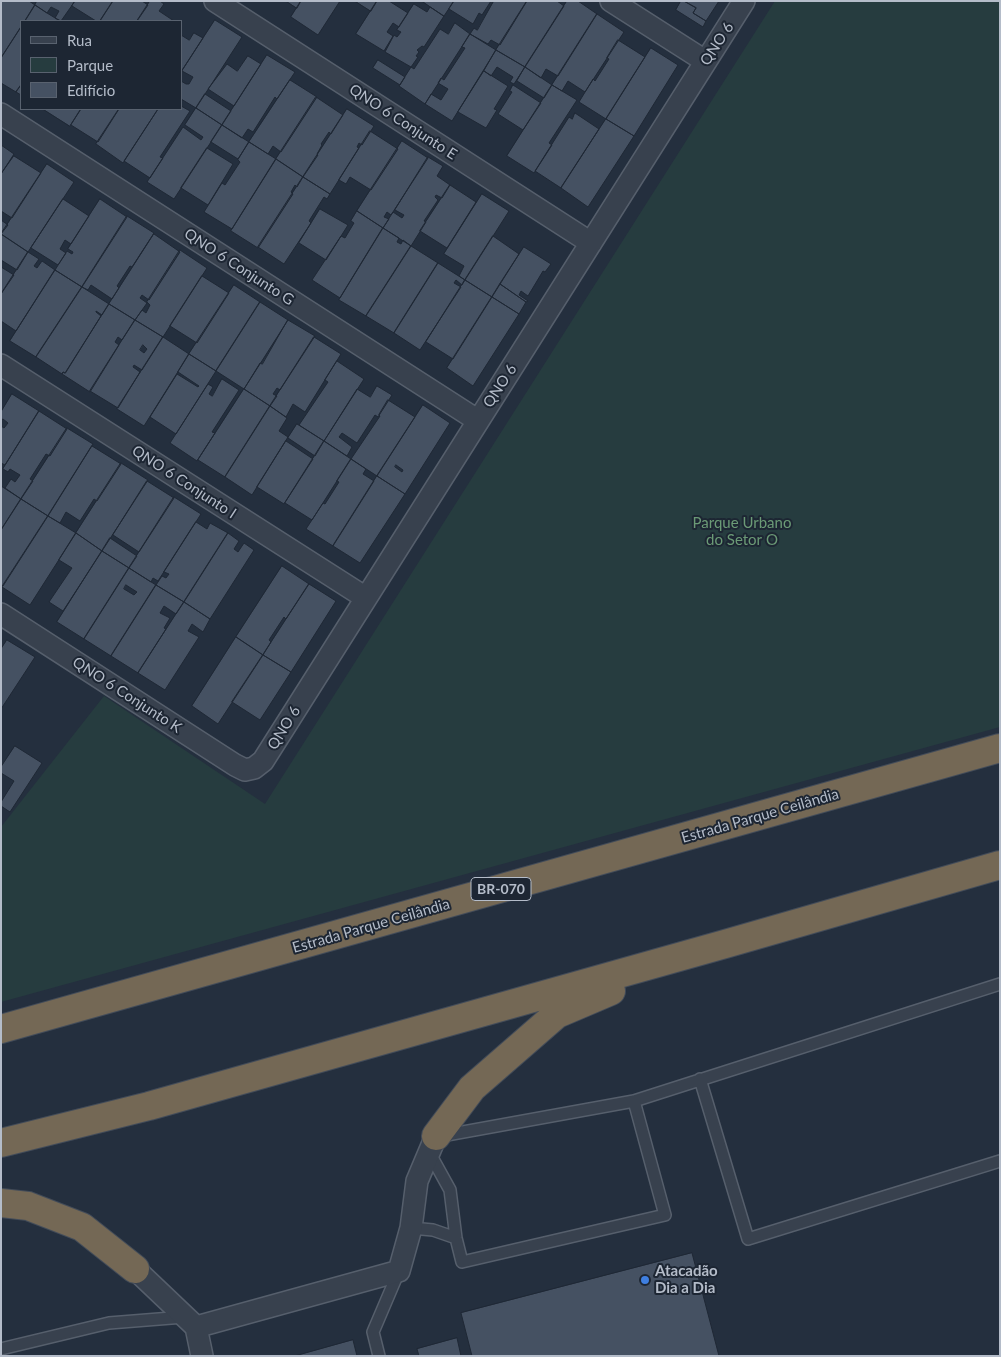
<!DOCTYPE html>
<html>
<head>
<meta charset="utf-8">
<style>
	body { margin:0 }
	#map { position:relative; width:1001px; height:1357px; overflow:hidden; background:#242f3e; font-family:Lato,sans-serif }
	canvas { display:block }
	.frame { position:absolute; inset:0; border:2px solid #b4bcc9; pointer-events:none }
	.legend { position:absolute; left:20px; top:20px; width:162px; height:90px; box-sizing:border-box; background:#1d2633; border:1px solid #59626f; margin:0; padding:6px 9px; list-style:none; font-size:15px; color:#b4bcc9 }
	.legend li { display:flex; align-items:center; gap:10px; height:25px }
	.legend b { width:25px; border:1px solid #59626f }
</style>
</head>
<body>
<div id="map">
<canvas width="1001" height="1357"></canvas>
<div class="frame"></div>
<ul class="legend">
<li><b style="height:6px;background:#38414e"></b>Rua</li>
<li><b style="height:14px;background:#263c3f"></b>Parque</li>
<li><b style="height:14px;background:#455162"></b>Edifício</li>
</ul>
</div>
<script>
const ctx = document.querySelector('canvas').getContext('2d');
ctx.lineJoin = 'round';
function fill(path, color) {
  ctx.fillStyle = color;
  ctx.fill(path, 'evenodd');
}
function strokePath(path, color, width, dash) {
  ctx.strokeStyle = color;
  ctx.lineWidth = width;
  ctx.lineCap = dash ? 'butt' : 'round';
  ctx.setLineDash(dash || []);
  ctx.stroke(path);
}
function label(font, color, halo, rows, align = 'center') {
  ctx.font = font + ' Lato,sans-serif';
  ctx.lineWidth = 4;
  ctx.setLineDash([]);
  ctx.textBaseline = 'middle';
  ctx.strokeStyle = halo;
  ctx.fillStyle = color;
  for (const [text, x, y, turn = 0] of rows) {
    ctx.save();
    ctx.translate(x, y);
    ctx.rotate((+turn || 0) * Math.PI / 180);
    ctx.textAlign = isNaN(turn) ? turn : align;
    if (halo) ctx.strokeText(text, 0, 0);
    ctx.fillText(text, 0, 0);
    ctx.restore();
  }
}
const green = new Path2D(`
	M775 1H1000V727L1 1002V827L104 696 265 804Z`);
const building = new Path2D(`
	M1 1H29L35 5 25 21H21V27L1 58Z
	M37 1H75L61 21 55 18 59 11 51 7 47 13 35 5Z
	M75 1H113L100 21H96L72 6Z
	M113 1H142L148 5 137 21H100Z
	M150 1H160L164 4 159 11 174 21H137Z
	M286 1H301L297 8Z
	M301 1H340L318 35 291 17Z
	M355 1H377L371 11Z
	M377 1H389L408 13 399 27 393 23 387 32 393 36 384 51 356 34Z
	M422 1H454L444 16Z
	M454 1H491L482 15 479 13 473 24 449 9Z
	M494 1H527L500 45 491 40 488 44 470 34 474 28 477 30Z
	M527 1H557L564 6 525 67 496 50Z
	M567 1H578L597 14 558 76 546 69 541 78 525 67Z
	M681 1H684L696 8 693 13 706 21 703 27 676 10Z
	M684 1H719L706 21 693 13 696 8Z
	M414 4 427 12 430 7 444 16 424 47 422 46 417 50 419 52 416 56 418 57 411 67 385 52 394 35 397 37 401 32 397 30Z
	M35 5 47 13 60 21H25Z
	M597 14 624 32 585 92 568 81 562 91 552 85Z
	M215 20 242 37 196 108 181 99V81L186 84H189L193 77 182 71Z
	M455 23 470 34 425 104 399 86 411 67 414 69 440 29 448 34Z
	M21 27V85L16 92 1 83V58Z
	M194 33 203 38 181 72V35L189 40Z
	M470 34 496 50 452 121 425 104 431 94 441 100 448 89 438 83 441 78 444 80 465 48 462 47Z
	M618 40 645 57 606 119 579 102 593 79 595 81 609 59 607 58Z
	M651 48 678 65 634 136 606 119Z
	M496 50 525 67 514 84 510 82 513 77 497 67 491 76 484 71Z
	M267 55 295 72 277 99 275 97 253 132 248 129 242 138 222 125Z
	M248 56 261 64 234 106 208 89 227 64 237 71Z
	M378 60 405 77 400 85 373 68Z
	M525 67 552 85 544 98 517 81Z
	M484 71 508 86 494 109 497 110 486 128 458 112Z
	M290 80 317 97 281 152 273 146 268 154 249 142Z
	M21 85V95L16 92Z
	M513 85 541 103 523 130 498 114 512 92 510 91Z
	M552 85 577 100 549 143 552 145 534 173 507 156Z
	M205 94 231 111 222 125 196 108Z
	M316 97 343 115 331 134 329 132 321 144 322 145 317 154 318 155 303 177 276 159Z
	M181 106 190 111 160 157 163 158 150 178 124 161 158 109H181Z
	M196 108 222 125 174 199 147 182 183 127 201 140 203 137 185 125Z
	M43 109H81L70 126Z
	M81 109H119L98 142 71 125Z
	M119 109H158L123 163 96 144Z
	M347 109 374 126 362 145 359 143 357 147 359 148 330 194 303 177Z
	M575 113 599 129 561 188 535 171 569 117 572 119Z
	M606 119 634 136 588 207 561 188Z
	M222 125 249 142 238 159 211 142Z
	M370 131 398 149 371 190 350 177 346 184 339 180Z
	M402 141 428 158 391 215 387 212 384 217 389 219 383 228 357 211Z
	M249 142 276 159 232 229 204 212 222 183 225 185 240 162 238 160Z
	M1 145 14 154 1 174Z
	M207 148 233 164 208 205 181 188Z
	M14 156 41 173 12 218 1 211V174Z
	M428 157 443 166 437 176 450 185 442 198 436 195 435 197 438 200 424 221 426 222 411 246 383 228 393 212 402 218 404 215 395 210Z
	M276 159 303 177 297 187 295 185 291 192 293 194 258 248 231 231Z
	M47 164 74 182 28 252 1 234Z
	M303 177 330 194 327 199 324 197 309 221 311 223 284 264 258 247Z
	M450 185 476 202 447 248 420 231Z
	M482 194 509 211 465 280 459 276 464 266 444 254Z
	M63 199 89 216 71 244 65 240 60 249 66 253 58 265 31 248Z
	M100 199 127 217 82 287 55 270 67 251 72 254 73 252 68 249Z
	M320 209 348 225 326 260 299 243Z
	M357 211 383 228 340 298 312 280 341 236 345 238 354 223 351 221Z
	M127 216 154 233 132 267 130 266 117 286 119 288 112 299 91 285 88 290 82 287Z
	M1 220 8 225 1 234Z
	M383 228 399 238 397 242 401 244 403 240 411 246 366 316 339 300Z
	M1 234 28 252 17 270 1 260Z
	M154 234 180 252 149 300 142 295 140 298 147 303 135 320 109 304Z
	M493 236 519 254 492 297 465 280Z
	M411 246 438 263 394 333 366 316Z
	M524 247 551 264 545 272 543 271 528 296 521 291 519 295 528 301 526 302 500 284Z
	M180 250 207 268 163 337 135 320 142 310 146 313 150 305 147 302Z
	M28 252 39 259 34 266 37 268 42 261 55 270 16 331 1 321V294Z
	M438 263 465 280 462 285 456 280 454 283 461 287 420 350 394 333Z
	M1 267 14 275 1 294Z
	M55 270 82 287 36 357 10 341Z
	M202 276 229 293 197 343 170 326Z
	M465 280 492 297 453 359 426 342Z
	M500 284 526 302 519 314 492 297Z
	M234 285 260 302 216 371 189 354Z
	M82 287 109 304 102 315 96 311V312L101 316 65 373 63 372 62 374 36 357Z
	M492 297 519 314 473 386 447 368Z
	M260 302 288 320 244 389 216 371Z
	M109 304 135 320 122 340 118 337 115 342 119 345 90 392 62 374 63 372 65 373Z
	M135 320 163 337 142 370 134 365 133 367 140 372 118 408 90 391ZM143 345 147 349 144 353 140 350Z
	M288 320 315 336 280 390 277 388 273 394 277 396 270 406 244 389 260 363 262 364Z
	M163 337 189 354 144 426 117 409Z
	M314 337 341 354 305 412 293 404 286 417 270 406Z
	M189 354 216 371 176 434 150 417 177 374 198 387 199 386 178 372Z
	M337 361 364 379 324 441 299 425 328 382 325 380Z
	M222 379 239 390 212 432 215 433 197 461 170 443 208 384 213 387 209 394 212 396Z
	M377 386 392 395 378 417 375 415 357 443 342 433 339 437 352 447 347 456 324 441 357 389 370 397Z
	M244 389 270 406 225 477 198 460Z
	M12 394 39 411 5 465 1 463V426L4 428 8 423 3 419 1 420V412Z
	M388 400 415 417 377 476 351 459 380 416 379 415Z
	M423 405 450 423 405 494 377 476ZM396 465 403 470 402 472 395 467Z
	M270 406 287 418 279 431 288 437 252 495 225 477Z
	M39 411 67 429 50 456 46 454 30 479 33 481 21 499 5 488 11 479 15 482 20 475 10 469 8 472 3 469Z
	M297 424 324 441 315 456 288 438Z
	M67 428 93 444 48 516 21 499Z
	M286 441 313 459 284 504 257 487Z
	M324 441 351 459 312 520 285 503Z
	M92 446 121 464 97 501 94 499 80 521 66 512 60 523 48 516Z
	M351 459 366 469 363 474 374 481 333 546 306 529 323 503 325 504 339 482 337 481Z
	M121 463 148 480 102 551 76 533Z
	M377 476 405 494 360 563 333 546Z
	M147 481 174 498 139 552 113 535Z
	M1 486 21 499 1 530Z
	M174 497 201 514 158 581 153 578 151 582 129 568Z
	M21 499 48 516 3 586 1 585V530Z
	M48 516 76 533 30 605 2 587Z
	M196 522 207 529 210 523 228 533 184 602 156 585 162 576 166 578 169 574 164 572Z
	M76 533 102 551 63 611 49 602 72 568 59 560Z
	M228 533 239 541 234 549 238 552 244 543 254 550 210 619 184 602Z
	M110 538 137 556 129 568 102 551Z
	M102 551 129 568 84 639 57 622Z
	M282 566 309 584 286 619 284 617 269 640 271 642 263 655 236 637Z
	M129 568 156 585 111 656 84 639ZM126 585 137 592 134 595 124 589Z
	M309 584 336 601 291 672 263 655Z
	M156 585 184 602 176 614 164 606 160 613 170 618 164 628 166 629 138 673 111 656Z
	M184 602 210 619 203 632 192 624 188 631 199 637 165 690 138 673Z
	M236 637 263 655 218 724 192 706Z
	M7 640 35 657 1 709V649Z
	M263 655 291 672 260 720 232 702Z
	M15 746 42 763 10 812 1 806V802L14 781 1 773V767Z
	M692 1253 719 1356H472L461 1313Z
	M457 1338 461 1356H419L417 1349Z
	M353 1340 357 1356H295Z`);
const service = new Path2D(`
	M700 1079 748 1239 1000 1161
	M441 1136 634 1101 1000 984
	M429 1152 450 1190 456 1238 462 1262 665 1215 634 1101
	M411 1228 433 1230 456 1238
	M1 1349 109 1323 184 1317
	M379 1356 373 1332 399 1271`);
const minor = new Path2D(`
	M215 1 591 243
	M611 1 705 61
	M1 114 477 420
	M1 365 366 598
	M1 614 235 765 245 770 254 768 263 761 744 1
	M135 1269 196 1327 202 1356
	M196 1327 399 1271 411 1228 417 1181 436 1136`);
const motorway = new Path2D(`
	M1 1029 1000 748
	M436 1136 472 1088 557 1014 611 991
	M1 1143 149 1106 725 944 1000 865
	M1 1203 28 1206 82 1227 135 1269`);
const markers = [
	[645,1280,5,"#3f7fe0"]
];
const shields = [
	[501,889,60]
];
const shieldNames = [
	["BR-070",501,889]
];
const streetNames = [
	["QNO 6",717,44,-57],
	["QNO 6 Conjunto E",403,122,33],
	["QNO 6 Conjunto G",239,267,33],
	["QNO 6",500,386,-57],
	["QNO 6 Conjunto I",184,482,33],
	["QNO 6 Conjunto K",127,695,33],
	["QNO 6",284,728,-58],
	["Estrada Parque Ceilândia",760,816,-16],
	["Estrada Parque Ceilândia",371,926,-16]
];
const parkNames = [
	["Parque Urbano",742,523],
	["do Setor O",742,540]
];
const poiNames = [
	["Atacadão",655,1271],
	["Dia a Dia",655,1288]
];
fill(green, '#263c3f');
fill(building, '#455162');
strokePath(building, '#1f2835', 1);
strokePath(service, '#565f6c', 14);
strokePath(minor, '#565f6c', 24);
strokePath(motorway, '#434c59', 30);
strokePath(service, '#38414e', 11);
strokePath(minor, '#38414e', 21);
strokePath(motorway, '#746855', 28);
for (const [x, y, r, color] of markers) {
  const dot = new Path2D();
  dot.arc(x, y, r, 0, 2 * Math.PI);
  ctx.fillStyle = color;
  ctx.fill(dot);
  strokePath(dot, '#1d2633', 2);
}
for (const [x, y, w] of shields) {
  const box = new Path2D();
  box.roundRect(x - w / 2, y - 11.5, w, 23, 4);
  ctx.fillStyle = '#1d2633';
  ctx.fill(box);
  strokePath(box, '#b4bcc9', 1);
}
label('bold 14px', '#b4bcc9', null, shieldNames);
label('15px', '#b4bcc9', '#1d2633', streetNames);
label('15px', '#6b9a76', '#1d2633', parkNames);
label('bold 15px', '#b4bcc9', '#1d2633', poiNames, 'left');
</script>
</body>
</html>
